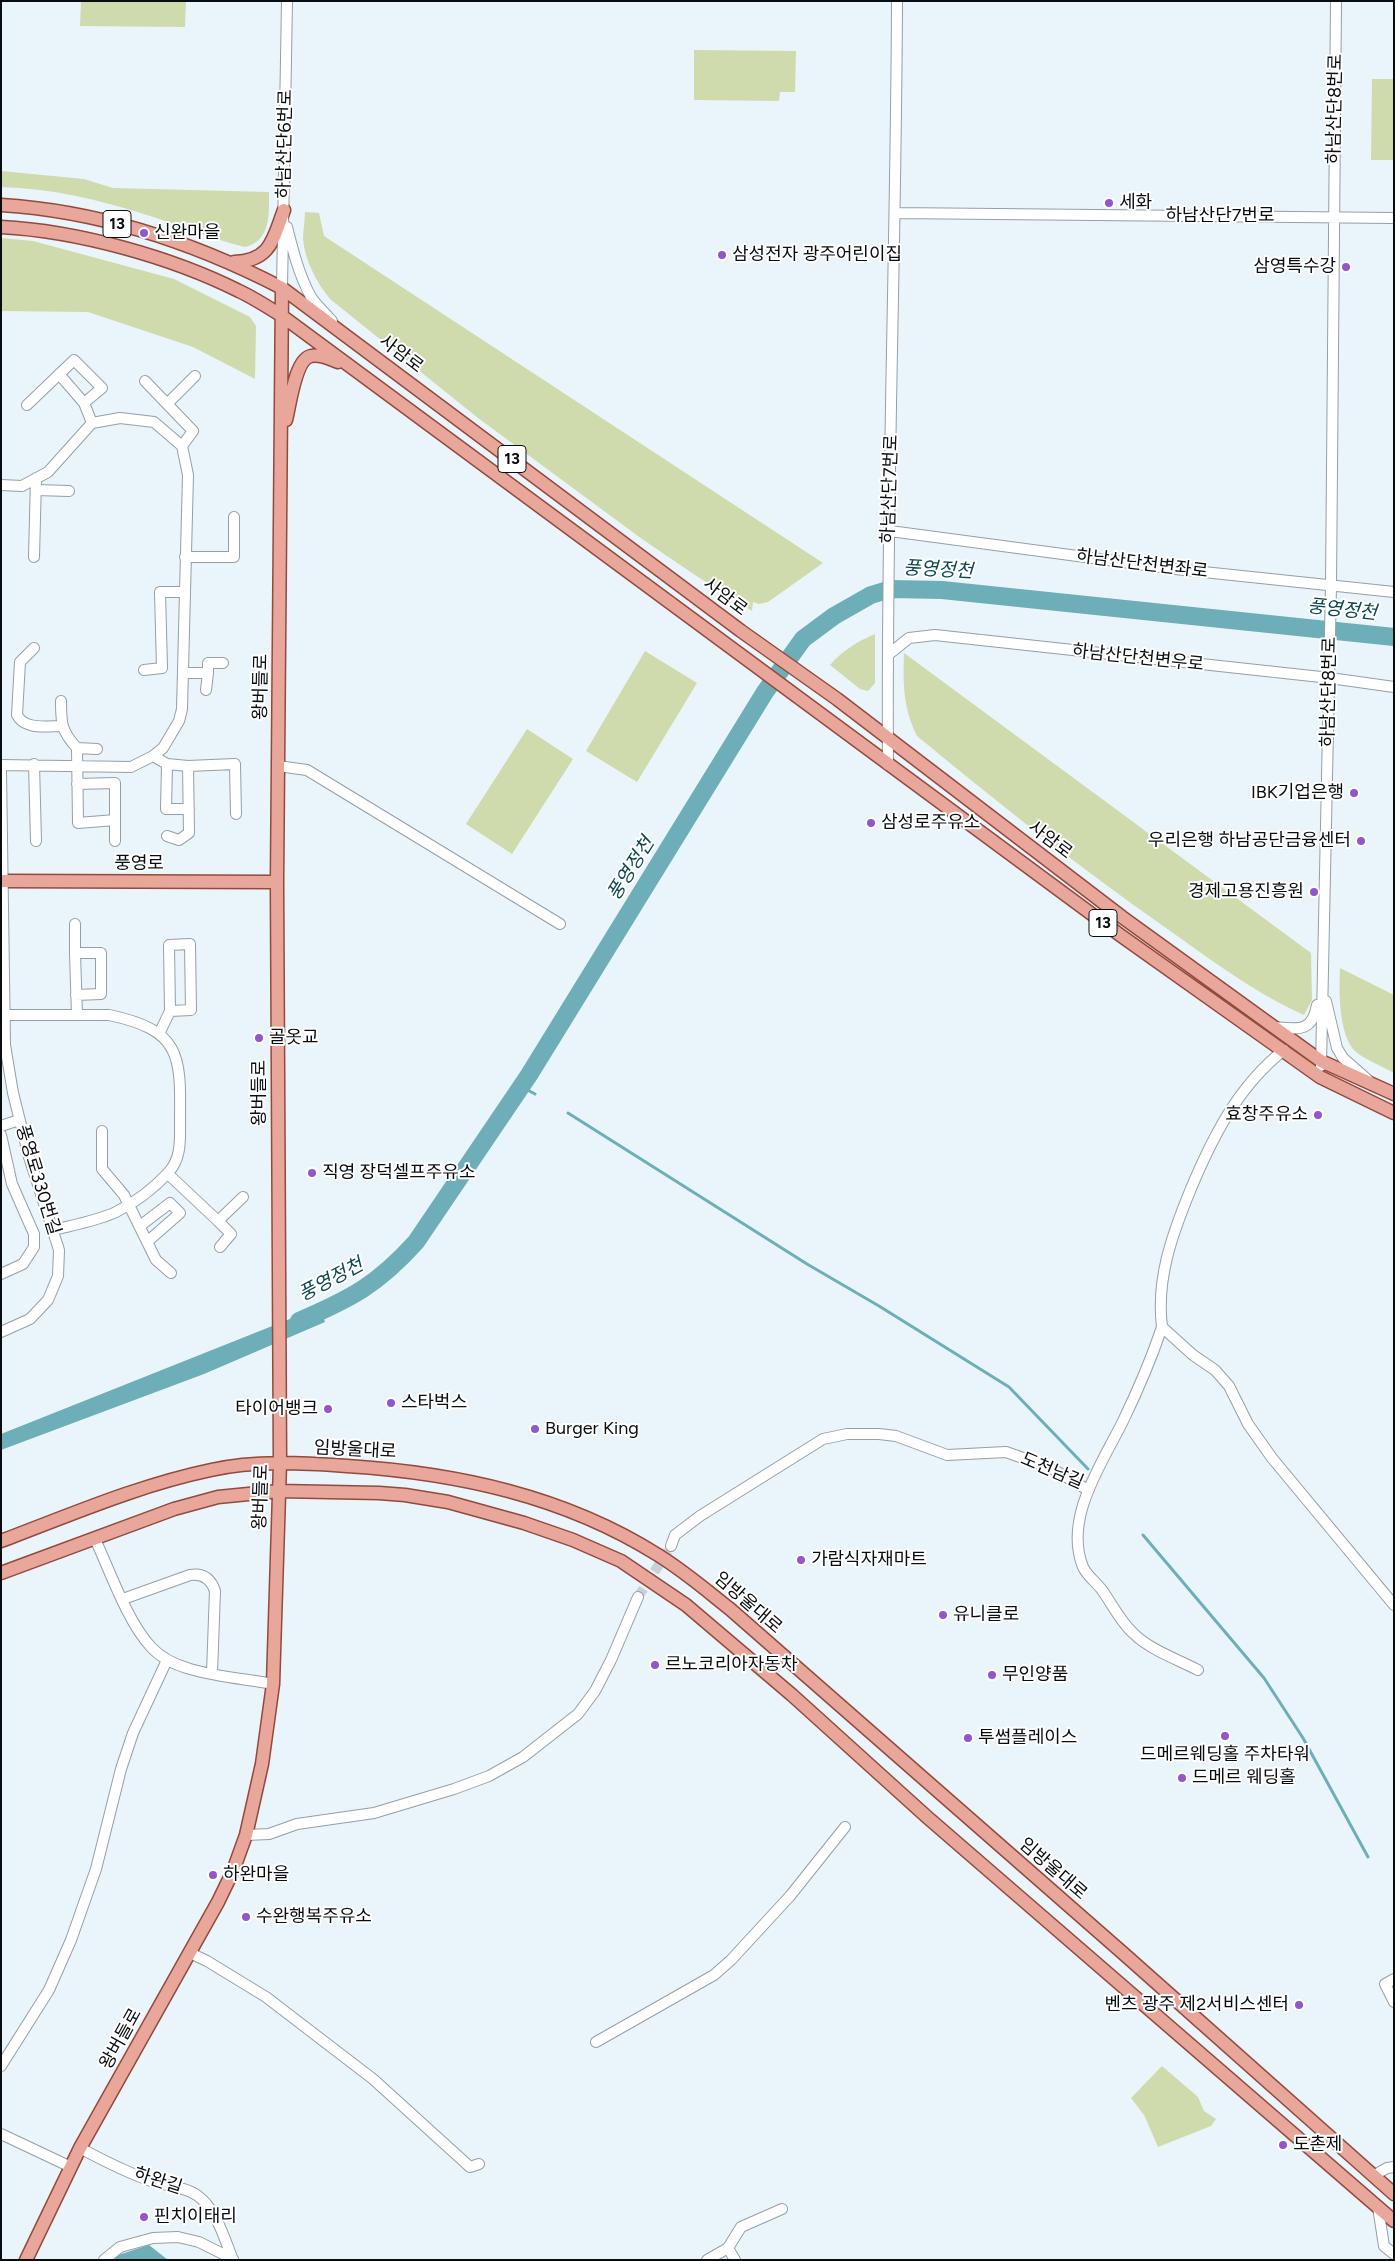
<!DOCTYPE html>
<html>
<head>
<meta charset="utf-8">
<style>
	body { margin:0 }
	#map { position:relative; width:1395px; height:2261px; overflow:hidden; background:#eaf4fb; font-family:Figtree,sans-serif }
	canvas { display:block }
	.frame { position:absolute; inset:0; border:2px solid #090d0f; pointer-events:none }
</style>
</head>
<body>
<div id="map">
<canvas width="1395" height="2261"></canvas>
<div class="frame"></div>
</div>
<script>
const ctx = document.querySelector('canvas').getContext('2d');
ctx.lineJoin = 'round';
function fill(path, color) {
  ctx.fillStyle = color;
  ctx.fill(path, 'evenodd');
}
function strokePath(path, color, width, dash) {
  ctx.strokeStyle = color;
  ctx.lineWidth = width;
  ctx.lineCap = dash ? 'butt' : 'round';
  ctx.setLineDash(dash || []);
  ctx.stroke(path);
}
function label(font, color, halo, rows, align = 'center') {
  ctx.font = font + ' Figtree,"Noto Sans KR",sans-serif';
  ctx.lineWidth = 4;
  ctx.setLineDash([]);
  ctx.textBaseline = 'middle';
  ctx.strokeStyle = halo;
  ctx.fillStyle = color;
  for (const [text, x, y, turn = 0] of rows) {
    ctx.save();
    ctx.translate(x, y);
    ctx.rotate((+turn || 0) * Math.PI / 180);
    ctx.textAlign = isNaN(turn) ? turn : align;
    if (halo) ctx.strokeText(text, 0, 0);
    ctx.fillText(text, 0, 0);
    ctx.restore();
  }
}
const green = new Path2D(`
	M81 1H186L185 27 80 26Z
	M694 50 796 51 795 92H780L779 101 694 100Z
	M1372 79H1394V160H1371Z
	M1 171 84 179 113 188 269 192C269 214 271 241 245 247 211 239 180 225 147 215 100 200 50 188 1 187Z
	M305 212 319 213 324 236 823 563 768 602 759 604 753 602 752 611 695 575 642 539 478 418 330 299C317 283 305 261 303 239 303 230 305 221 305 212Z
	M1 238 33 241 174 279 250 317 256 326 255 379 193 347 88 312 1 311Z
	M875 634V683L868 691 860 689 830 665C843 650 857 642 875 634Z
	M645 651 697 683 637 782 586 751Z
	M904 653 1311 953 1312 1000 1304 1015C1255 993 1211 960 1166 928 1080 868 998 803 917 736 903 707 903 684 904 653Z
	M527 729 573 759 512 854 466 824Z
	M1340 968 1394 995V1073C1382 1066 1366 1060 1356 1052 1338 1036 1339 989 1340 968Z
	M1162 2066 1198 2097 1204 2111 1216 2119 1211 2126 1158 2147 1144 2115 1131 2098Z`);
const water = new Path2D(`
	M320 1307 325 1322 204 1374 1 1450V1434Z
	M149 2245 168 2260H112L115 2256Z`);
const stream = new Path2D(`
	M522 1087 535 1094
	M568 1113 807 1264 879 1306 1009 1387 1088 1469
	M1143 1535 1264 1678 1303 1738 1368 1857`);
const river = new Path2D(`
	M299 1321C352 1298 377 1285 416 1242L529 1075 765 692 803 639 834 616 871 595 891 589 942 590 1394 637`);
const minorTunnel = new Path2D(`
	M638 1597 671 1546`);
const minor = new Path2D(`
	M896 213 1394 218
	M287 227C293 251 299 275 311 297 316 305 325 313 332 321
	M282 288 287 1
	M145 381 193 431 182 446
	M84 403 92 423
	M167 404 195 376
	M27 405 74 360 102 388 84 403 59 374
	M1 485 22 486 48 472 92 423 120 418 154 422 182 446 188 475 182 709 179 721 163 748 153 756 131 767 1 765
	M36 490 69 491
	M890 531 1175 569 1394 592
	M34 557 36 478
	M185 557H234V517
	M34 648 20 662 17 715C25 730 46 726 61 726
	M889 654 909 638 935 635 1330 678 1394 687
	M144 670 162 668 160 592H185
	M183 673H208V663H223
	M206 690 208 673
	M61 701C61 723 61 731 77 748L78 823 115 820
	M77 748 97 749
	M153 756 167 764 188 766 235 764 236 814
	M34 764 36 841
	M167 764 166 809H189
	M888 765C886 510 896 256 897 1
	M278 766 307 770 560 924
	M1 770 5 1045 13 1093 29 1157 59 1250 58 1276 48 1300 30 1319 1 1332
	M77 784 115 783V841
	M167 836 179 840 189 833 188 766
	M75 924V953
	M76 995 101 994V953H75L77 1015
	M1326 1001 1337 1048 1343 1058 1368 1080
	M5 1015H109C180 1030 181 1054 180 1119 180 1139 182 1158 168 1173 154 1188 134 1203 116 1212 97 1221 73 1225 53 1230
	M1274 1027C1298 1029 1312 1033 1317 1005
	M159 1034 170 1011 169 945 190 944 191 1010 170 1011
	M1284 1050C1238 1086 1212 1138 1190 1191 1172 1235 1156 1279 1162 1327L1193 1355 1215 1370 1229 1386 1248 1424 1272 1458 1394 1605
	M1321 1066 1331 585 1336 1
	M1 1126 19 1120
	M102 1131V1169L124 1195 156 1260 171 1273
	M1 1135 12 1184 34 1234V1247L23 1264 1 1274
	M168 1174 218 1221 243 1197
	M218 1221 231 1234 220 1247
	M140 1226 170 1203 180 1213 147 1242
	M1162 1327C1151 1360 1138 1390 1123 1421 1103 1462 1063 1518 1083 1567 1087 1576 1096 1582 1102 1590 1112 1604 1120 1621 1133 1633 1150 1650 1177 1659 1198 1670
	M95 1539C110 1571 127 1621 151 1647 161 1658 176 1665 190 1669 217 1677 246 1679 273 1684
	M671 1546 675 1535 700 1516 823 1439 847 1434H879L896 1436 947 1455 1006 1452 1051 1468 1088 1490
	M123 1599 190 1575C203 1573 211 1579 215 1591L212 1673
	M246 1835 269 1834 297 1824 374 1813 454 1789 489 1776 523 1757 578 1714 595 1691 611 1660 638 1597
	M190 1953 207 1961 266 1997 373 2079 470 2167 479 2164
	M1394 1979 1385 1984 1394 2002
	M596 2042 714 1975 731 1960 790 1896 845 1827
	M1 2066 49 1990 71 1940 96 1869 121 1769 133 1733 167 1660
	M1 2134 71 2167
	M80 2148C104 2161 128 2173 154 2182 167 2186 186 2187 198 2196 216 2209 225 2240 233 2260
	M1373 2176 1387 2168 1394 2167
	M1378 2207 1384 2246 1394 2254
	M728 2248 741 2227 782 2209
	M104 2260 120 2247 153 2238 178 2237 199 2242 233 2259
	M707 2260 728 2248 735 2260`);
const major = new Path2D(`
	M1 205C99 211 195 243 282 288L741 631 837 699 1122 917 1274 1027 1321 1061 1394 1094
	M1 227C78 231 171 257 239 291 254 298 268 307 282 316L1120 935 1320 1077 1394 1113
	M234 262C271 261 273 239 284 210
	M286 420C290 405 295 359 311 356 320 354 330 359 338 362
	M1 881 277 882
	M1 1541C70 1515 139 1485 211 1470 255 1460 303 1463 347 1466 457 1473 564 1496 658 1555 684 1571 706 1590 730 1609L1124 1954 1394 2194
	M1 1573 174 1509 218 1497 279 1491 379 1493 405 1495 448 1502 524 1523 573 1540 621 1561 686 1605 792 1695 927 1817 1394 2221
	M26 2260 80 2148 218 1902 233 1871 246 1835 262 1764 273 1684 280 1463 277 882 282 288`);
const markers = [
	[1109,203,5,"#9257ce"],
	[144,233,5,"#9257ce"],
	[722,255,5,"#9257ce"],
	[1346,267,5,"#9257ce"],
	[1354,793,5,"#9257ce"],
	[871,823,5,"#9257ce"],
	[1361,841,5,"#9257ce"],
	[1314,892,5,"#9257ce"],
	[259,1038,5,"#9257ce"],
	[1318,1115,5,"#9257ce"],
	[312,1173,5,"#9257ce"],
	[391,1403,5,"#9257ce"],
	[328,1409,5,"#9257ce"],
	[535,1429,5,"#9257ce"],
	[801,1560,5,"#9257ce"],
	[943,1615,5,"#9257ce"],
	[655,1665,5,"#9257ce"],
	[992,1675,5,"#9257ce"],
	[1225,1736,5,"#9257ce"],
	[968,1738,5,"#9257ce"],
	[1182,1778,5,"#9257ce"],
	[213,1875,5,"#9257ce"],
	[246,1917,5,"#9257ce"],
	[1299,2005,5,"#9257ce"],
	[1283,2145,5,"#9257ce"],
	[144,2217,5,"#9257ce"]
];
const shields = [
	[117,224,28],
	[512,459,28],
	[1103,923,28]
];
const shieldNames = [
	["13",117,224],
	["13",512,459],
	["13",1103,923]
];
const streetNames = [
	["하남산단8번로",1335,109,-89],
	["하남산단6번로",285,144,-89],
	["하남산단7번로",1220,216],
	["사암로",401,354,37],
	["하남산단7번로",890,489,-88],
	["하남산단천변좌로",1142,564,7],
	["사암로",725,597,37],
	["하남산단천변우로",1138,658,6],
	["왕버들로",261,687,-89],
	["하남산단8번로",1329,692,-89],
	["사암로",1050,840,37],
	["풍영로",139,864],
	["왕버들로",260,1093,-90],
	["풍영로330번길",38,1180,73],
	["임방울대로",355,1450,3],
	["도천남길",1052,1471,23],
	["왕버들로",261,1497,-88],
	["임방울대로",748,1603,41],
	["임방울대로",1053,1869,41],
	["왕버들로",121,2039,-61],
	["하완길",158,2181,18]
];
const poiNames = [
	["세화",1119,203],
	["신완마을",154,233],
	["삼성전자 광주어린이집",732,255],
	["삼영특수강",1336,267,"right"],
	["IBK기업은행",1344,793,"right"],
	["삼성로주유소",881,823],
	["우리은행 하남공단금융센터",1351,841,"right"],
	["경제고용진흥원",1304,892,"right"],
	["골옷교",269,1038],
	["효창주유소",1308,1115,"right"],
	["직영 장덕셀프주유소",322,1173],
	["스타벅스",401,1403],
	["타이어뱅크",318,1409,"right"],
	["Burger King",545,1429],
	["가람식자재마트",811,1560],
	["유니클로",953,1615],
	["르노코리아자동차",665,1665],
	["무인양품",1002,1675],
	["투썸플레이스",978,1738],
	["드메르웨딩홀 주차타워",1225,1755,"center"],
	["드메르 웨딩홀",1192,1778],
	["하완마을",223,1875],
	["수완행복주유소",256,1917],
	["벤츠 광주 제2서비스센터",1289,2005,"right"],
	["도촌제",1293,2145],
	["핀치이태리",154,2217]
];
const waterNames = [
	["풍영정천",938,570,3],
	["풍영정천",1342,610,6],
	["풍영정천",631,869,-58],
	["풍영정천",331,1280,-28]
];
fill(green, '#cfdbad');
fill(water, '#6daeb8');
strokePath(stream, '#6daeb8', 3);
strokePath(river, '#6daeb8', 18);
strokePath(minorTunnel, '#c8d1d8', 10, [10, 5]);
strokePath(minor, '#969fa6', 12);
strokePath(major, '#924a3d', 15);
strokePath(minor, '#fff', 10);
strokePath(major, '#e9a69a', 12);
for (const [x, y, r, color] of markers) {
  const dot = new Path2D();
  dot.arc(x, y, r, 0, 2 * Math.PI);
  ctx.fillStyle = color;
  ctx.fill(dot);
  strokePath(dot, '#fff', 2);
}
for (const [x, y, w] of shields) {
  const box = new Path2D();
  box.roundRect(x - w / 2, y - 13.5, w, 27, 4);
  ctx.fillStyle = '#fff';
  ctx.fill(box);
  strokePath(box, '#090d0f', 1);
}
label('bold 16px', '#090d0f', null, shieldNames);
label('18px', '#090d0f', '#fff', streetNames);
label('18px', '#090d0f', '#fff', poiNames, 'left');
label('italic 19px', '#0b484f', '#fff', waterNames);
</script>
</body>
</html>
